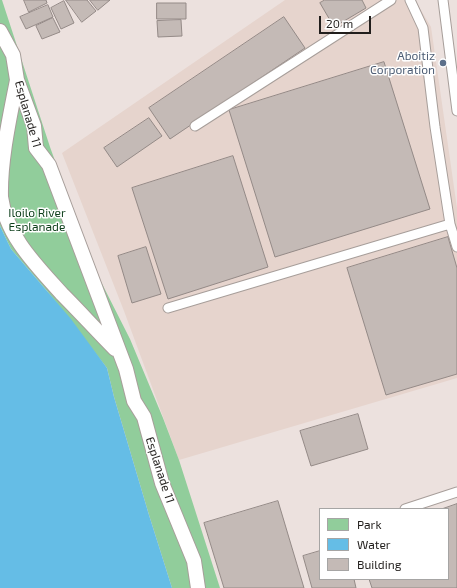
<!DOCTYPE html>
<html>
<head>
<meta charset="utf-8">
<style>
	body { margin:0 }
	#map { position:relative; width:457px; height:588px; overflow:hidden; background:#ece1de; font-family:"Exo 2",sans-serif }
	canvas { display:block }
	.legend { position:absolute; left:319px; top:508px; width:130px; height:72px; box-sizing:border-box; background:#fff; border:1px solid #a6a5a4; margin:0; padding:5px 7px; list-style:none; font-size:12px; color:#211e1c }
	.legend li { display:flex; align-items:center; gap:8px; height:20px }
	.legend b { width:20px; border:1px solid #a6a5a4 }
	.scale { position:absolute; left:319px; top:16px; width:52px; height:18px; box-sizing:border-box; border:2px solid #211e1c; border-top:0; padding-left:5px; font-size:12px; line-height:14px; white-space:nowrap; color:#211e1c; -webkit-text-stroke:3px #fff; paint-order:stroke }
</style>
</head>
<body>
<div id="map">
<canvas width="457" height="588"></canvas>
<ul class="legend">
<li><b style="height:11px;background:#91cd9b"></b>Park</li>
<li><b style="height:11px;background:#65bde6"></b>Water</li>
<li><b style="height:11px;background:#c4bab6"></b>Building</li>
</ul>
<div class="scale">20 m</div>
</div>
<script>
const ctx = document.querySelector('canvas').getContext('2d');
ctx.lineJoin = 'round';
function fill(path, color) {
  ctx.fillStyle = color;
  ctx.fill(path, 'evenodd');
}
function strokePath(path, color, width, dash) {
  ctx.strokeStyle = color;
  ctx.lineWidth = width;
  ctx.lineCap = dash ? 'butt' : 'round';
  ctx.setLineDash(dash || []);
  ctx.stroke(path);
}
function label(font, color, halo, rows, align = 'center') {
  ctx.font = font + ' "Exo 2",sans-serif';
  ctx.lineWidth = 3;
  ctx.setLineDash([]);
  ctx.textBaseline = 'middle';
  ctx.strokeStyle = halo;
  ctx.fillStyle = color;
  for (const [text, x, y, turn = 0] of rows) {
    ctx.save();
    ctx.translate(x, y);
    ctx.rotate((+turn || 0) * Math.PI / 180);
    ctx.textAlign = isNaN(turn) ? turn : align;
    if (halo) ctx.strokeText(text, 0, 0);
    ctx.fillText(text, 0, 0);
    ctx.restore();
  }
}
const built = new Path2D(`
	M285 0H415L431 27 457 208V378L179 460 124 311 62 153Z`);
const green = new Path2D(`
	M0 0H2L50 147 93 266 130 339 163 418 179 460 220 588H172L149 515 114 397 107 368 47 291 11 249 0 226Z`);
const water = new Path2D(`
	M0 226 11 249 71 319 107 368 114 397 149 515 172 588H0Z`);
const building = new Path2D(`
	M24 0H46L47 3 29 12Z
	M66 0H87L96 11 82 22Z
	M90 0H110L98 10Z
	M325 0H362L366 8 334 27 320 3Z
	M64 1 74 23 61 29 51 8Z
	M157 3H186V19H157Z
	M48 5 53 17 26 29 20 17Z
	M284 17 305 48 170 139 149 108Z
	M53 18 60 32 42 39 36 26Z
	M181 20 182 36 158 37 157 21Z
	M384 62 430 209 275 257 229 110Z
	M149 118 162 136 117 167 104 148Z
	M233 156 268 267 168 299 132 188Z
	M448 237 457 268V374L386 395 347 268Z
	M146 247 161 294 132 303 118 256Z
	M358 414 368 449 311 466 300 431Z
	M278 501 304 588H224L204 523Z
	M457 504V588H372L369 579H448V509H442Z
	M320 551V579H354L356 588H312L303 556Z`);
const service = new Path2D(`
	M410 0 423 28 435 127 450 224 457 247
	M443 0 457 111
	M195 126 391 0
	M168 308 450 224
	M405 509 457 492`);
const pedestrian = new Path2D(`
	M0 31 13 55 17 80 34 126 36 148 49 165 126 369 134 401 144 417 162 483 194 561 198 588
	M17 80C10 116 0 160 1 197 6 236 37 266 62 294 80 312 97 331 115 349`);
const markers = [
	[443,63,4,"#5c6f8a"]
];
const serviceNames = [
	["Aboitiz",435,56],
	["Corporation",435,70]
];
const streetNames = [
	["Esplanade 11",28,114,74],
	["Esplanade 11",160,470,72]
];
const parkNames = [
	["Iloilo River",37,213],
	["Esplanade",37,227]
];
fill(built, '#e6d4cd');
fill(green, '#91cd9b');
fill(water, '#65bde6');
fill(building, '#c4bab6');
strokePath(building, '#948a87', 1);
strokePath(service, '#a79e9a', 11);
strokePath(pedestrian, '#a79e9a', 16);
strokePath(service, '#fff', 9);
strokePath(pedestrian, '#fff', 14);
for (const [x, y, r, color] of markers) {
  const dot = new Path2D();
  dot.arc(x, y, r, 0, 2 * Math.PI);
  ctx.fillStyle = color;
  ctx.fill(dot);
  strokePath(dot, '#fff', 1.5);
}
label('12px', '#4e5e75', '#fff', serviceNames, 'right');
label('12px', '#211e1c', '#fff', streetNames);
label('12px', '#0e3f1b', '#fff', parkNames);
</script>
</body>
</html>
